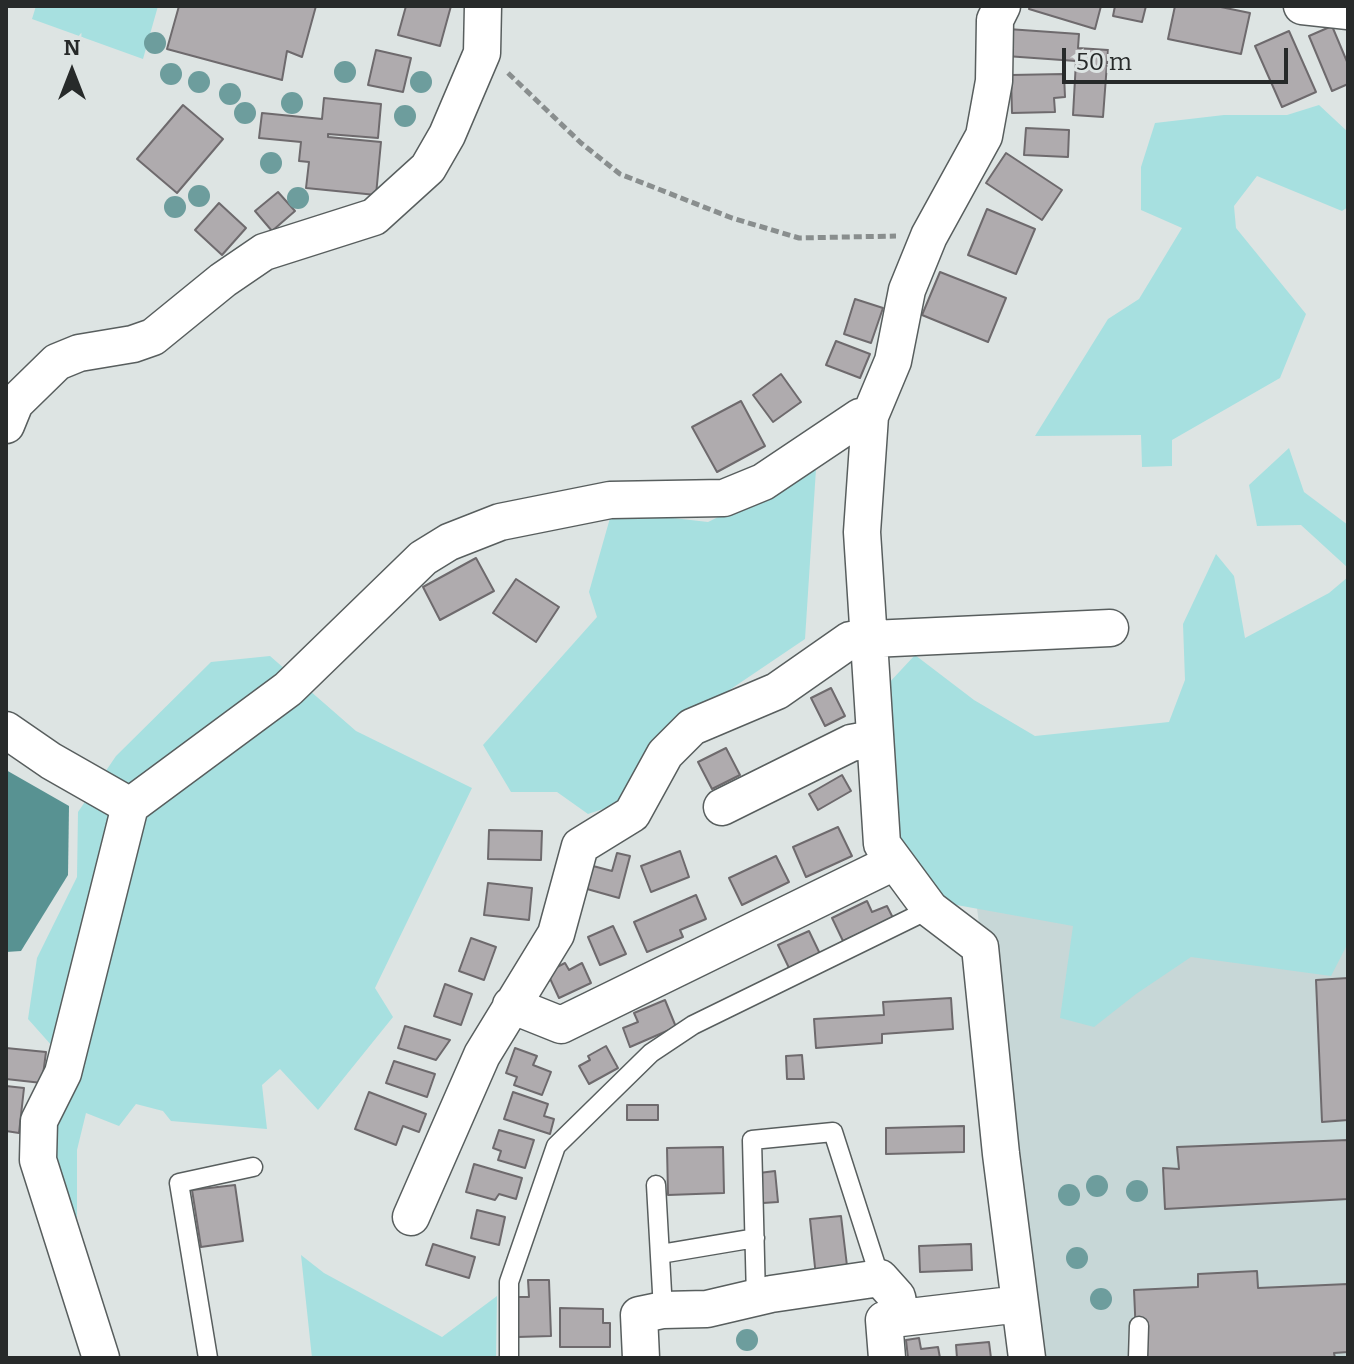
<!DOCTYPE html>
<html>
<head>
<meta charset="utf-8">
<style>
	body { margin:0 }
	#map { position:relative; width:1354px; height:1364px; overflow:hidden; background:#dde4e3; font-family:Bitter,serif }
	canvas { display:block }
	.frame { position:absolute; inset:0; border:8px solid #272a2a; pointer-events:none }
	.north { position:absolute; left:32px; top:32px; width:80px; height:80px; -webkit-text-stroke:6px #dde4e3; paint-order:stroke; rotate:0deg; font-size:22px; font-weight:700; line-height:32px; text-align:center; color:#272a2a }
	.north::after { content:''; display:block; margin:auto; width:28px; height:36px; background:#272a2a; clip-path:polygon(50% 0,100% 100%,50% 72%,0 100%) }
	.scale { position:absolute; left:1062px; top:48px; width:226px; height:36px; box-sizing:border-box; border:4px solid #272a2a; border-top:0; padding-left:10px; font-size:24px; line-height:28px; white-space:nowrap; color:#272a2a; -webkit-text-stroke:6px #dde4e3; paint-order:stroke }
</style>
</head>
<body>
<div id="map">
<canvas width="1354" height="1364"></canvas>
<div class="frame"></div>
<div class="north">N</div>
<div class="scale">50 m</div>
</div>
<script>
const ctx = document.querySelector('canvas').getContext('2d');
ctx.lineJoin = 'round';
function fill(path, color) {
  ctx.fillStyle = color;
  ctx.fill(path, 'evenodd');
}
function strokePath(path, color, width, dash) {
  ctx.strokeStyle = color;
  ctx.lineWidth = width;
  ctx.lineCap = dash ? 'butt' : 'round';
  ctx.setLineDash(dash || []);
  ctx.stroke(path);
}
const built = new Path2D(`
	M1348 874V1358H1034L977 908Z`);
const green = new Path2D(`
	M36 6H158L143 59 32 19Z
	M1319 105 1348 132V207L1342 211 1257 176 1234 206 1236 228 1306 314 1280 378 1172 440V466L1142 467 1141 435 1035 436 1108 319 1139 299 1182 228 1141 210V167L1155 123 1224 115H1287Z
	M1289 448 1304 492 1348 525V568L1301 525 1257 526 1249 485Z
	M816 469 805 639 685 720 630 800 588 814 557 792H511L483 745 597 617 589 592 612 511 708 522Z
	M1216 554 1234 576 1245 638 1329 593 1348 577V943L1331 976 1191 957 1136 994 1094 1027 1060 1018 1073 926 951 904 895 841 887 685 915 655 974 700 1035 736 1169 722 1185 680 1183 624Z
	M270 656 356 731 472 788 375 988 393 1017 318 1110 280 1069 262 1085 267 1129 171 1121 163 1111 136 1104 119 1126 86 1113 77 1150V1240L48 1130 77 1074 28 1019 37 958 77 877 78 812 116 756 211 662Z
	M301 1255 324 1273 442 1337 497 1296 496 1358H312Z`);
const water = new Path2D(`
	M6 770 69 806 68 875 21 951 6 952Z`);
const building = new Path2D(`
	M179 6H316L302 57 287 51 282 80 167 49Z
	M406 6H451L440 46 398 35Z
	M1030 6H1101L1095 29 1029 9Z
	M1115 6H1146L1142 22 1113 16Z
	M1175 6H1216L1250 13 1241 54 1168 39Z
	M1332 26 1348 64V84L1332 91 1309 36Z
	M1008 29 1079 34 1078 48 1108 50 1103 117 1073 115 1076 61 1006 56Z
	M1289 31 1316 92 1282 107 1255 46Z
	M376 50 411 58 403 92 368 85Z
	M1064 74 1065 97 1054 98 1055 112 1012 113 1011 75Z
	M324 98 381 104 378 138 328 134V137L381 142 376 195 306 188 309 162 299 161 301 142 259 138 262 113 322 119Z
	M183 105 223 139 177 193 137 159Z
	M1026 128 1069 130 1068 157 1024 155Z
	M1006 153 1062 190 1042 220 986 183Z
	M278 192 295 211 272 231 255 211Z
	M219 203 246 228 222 255 195 230Z
	M987 209 1035 229 1016 274 968 255Z
	M940 272 1006 298 988 342 922 315Z
	M855 299 883 308 871 343 844 334Z
	M836 341 870 354 860 378 826 365Z
	M781 374 801 402 773 422 753 395Z
	M741 401 765 446 717 472 692 427Z
	M476 558 494 591 440 620 423 587Z
	M516 579 559 607 536 642 493 613Z
	M831 688 845 716 825 726 811 698Z
	M726 748 740 775 712 789 698 762Z
	M842 775 851 791 818 810 809 794Z
	M838 827 852 856 806 877 793 847Z
	M489 830 542 831 541 860 488 859Z
	M680 851 689 877 651 892 641 866Z
	M617 853 630 856 619 898 587 889 593 866 612 871Z
	M776 856 789 882 742 905 729 878Z
	M488 883 532 888 529 920 484 915Z
	M696 895 706 919 680 930 683 937 647 952 634 922Z
	M867 901 872 912 887 906 893 918 843 941 832 918Z
	M613 926 626 954 600 965 588 937Z
	M809 931 821 956 790 970 778 945Z
	M471 938 496 947 484 980 459 971Z
	M565 963 569 970 582 963 591 983 559 998 547 972Z
	M1348 978V1120L1322 1122 1316 980Z
	M445 984 472 994 461 1025 434 1016Z
	M951 998 953 1029 882 1034V1043L816 1048 814 1019 884 1015 883 1002Z
	M665 1000 676 1027 630 1047 623 1028 638 1022 634 1013Z
	M405 1026 450 1040 436 1060 398 1048Z
	M606 1046 618 1068 589 1084 579 1066 590 1060 588 1056Z
	M6 1048 46 1052 42 1083 6 1079Z
	M515 1048 537 1056 533 1065 551 1072 542 1095 514 1085 517 1077 506 1073Z
	M802 1055 804 1079H787L786 1056Z
	M394 1061 435 1074 427 1097 386 1083Z
	M6 1086 24 1088 19 1133 6 1131Z
	M369 1092 426 1114 419 1132 403 1126 396 1145 355 1129Z
	M513 1092 548 1104 544 1116 554 1119 550 1134 504 1119Z
	M627 1105H658V1120H627Z
	M964 1126V1152L886 1154V1128Z
	M499 1130 534 1140 525 1168 498 1160 501 1151 493 1148Z
	M1348 1140V1199L1165 1209 1163 1168 1179 1169 1177 1147Z
	M723 1147 724 1193 668 1195 667 1148Z
	M474 1164 522 1178 516 1199 499 1194 495 1200 466 1192Z
	M775 1171 778 1202 763 1203 759 1173Z
	M235 1185 243 1241 201 1247 192 1190Z
	M477 1210 505 1217 499 1245 471 1238Z
	M841 1216 848 1274 816 1277 810 1219Z
	M433 1244 475 1257 469 1278 426 1265Z
	M971 1244 972 1270 920 1272 919 1246Z
	M1257 1271 1258 1288 1348 1284V1352L1334 1353 1335 1358H1137L1134 1290 1198 1287V1274Z
	M528 1280H549L551 1336 517 1337 516 1297H529Z
	M560 1308 603 1309V1323H610V1347H560Z
	M919 1338 921 1349 938 1347 940 1358H908L906 1340Z
	M989 1342 991 1358H957L956 1345Z`);
const path = new Path2D(`
	M508 73 581 143 620 174 732 218 799 238 896 236`);
const lane = new Path2D(`
	M656 1185 663 1310
	M660 1254 755 1238
	M756 1298 752 1140 833 1132 880 1278
	M208 1358 179 1183 253 1167
	M509 1358V1282L556 1146 651 1053 693 1025 930 909
	M1138 1358 1139 1326`);
const street = new Path2D(`
	M1002 6 995 20 994 81 984 136 929 236 907 290 893 361 870 416 862 532 882 844 930 909 980 947 1001 1154 1027 1358
	M1302 6 1348 11
	M6 425 15 403 57 362 79 353 133 344 153 337 223 280 264 252 374 217 428 168 447 135 482 53 483 6
	M6 730 51 761 130 806
	M722 807 851 743 873 739
	M511 1005 561 1025 894 862
	M411 1217 482 1055 556 934 580 846 632 814 665 754 692 727 777 691 850 640 1110 628
	M101 1358 38 1160 39 1121 63 1073 130 806 288 689 423 558 449 542 500 522 610 500 724 498 763 482 860 417 870 416
	M641 1358 639 1315 663 1310 707 1309 771 1294 880 1278 897 1297 901 1318
	M887 1358 884 1320 1020 1304`);
const trees = [
	[155,43],
	[345,72],
	[171,74],
	[199,82],
	[421,82],
	[230,94],
	[292,103],
	[245,113],
	[405,116],
	[271,163],
	[199,196],
	[298,198],
	[175,207],
	[1097,1186],
	[1137,1191],
	[1069,1195],
	[1077,1258],
	[1101,1299],
	[747,1340]
];
fill(built, '#c7d7d7');
fill(green, '#a7e0e0');
fill(water, '#589292');
fill(building, '#afabae');
strokePath(building, '#6e6a6d', 2);
strokePath(lane, '#585e5e', 21);
strokePath(street, '#585e5e', 39);
strokePath(path, '#898e8e', 5, [8, 4]);
strokePath(lane, '#fff', 18);
strokePath(street, '#fff', 36);
ctx.fillStyle = '#6d9d9d';
for (const [x, y] of trees) {
  ctx.beginPath();
  ctx.arc(x, y, 11, 0, 2 * Math.PI);
  ctx.fill();
}
</script>
</body>
</html>
